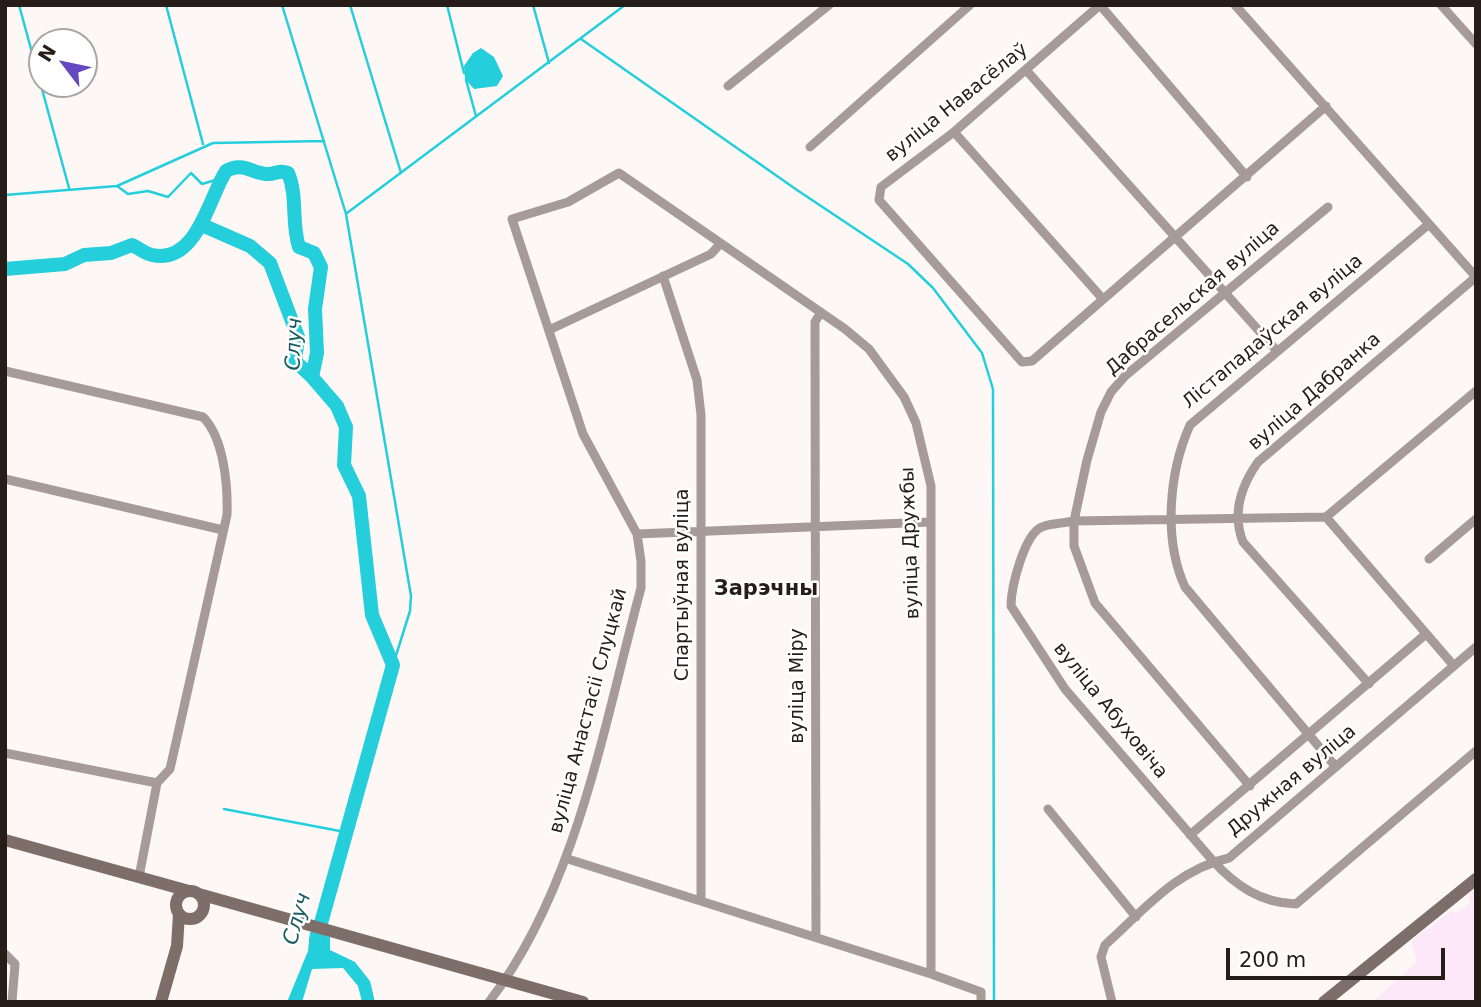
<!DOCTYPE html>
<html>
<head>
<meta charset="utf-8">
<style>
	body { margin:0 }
	#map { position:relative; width:1481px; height:1007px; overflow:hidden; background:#fdf8f6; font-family:"DejaVu Sans",sans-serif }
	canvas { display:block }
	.frame { position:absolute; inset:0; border:7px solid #261d19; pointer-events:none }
	.north { position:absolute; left:28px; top:28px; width:70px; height:70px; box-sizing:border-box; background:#fff; border:2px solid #a8a5a3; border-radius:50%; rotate:302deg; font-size:19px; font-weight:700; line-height:28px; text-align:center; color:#261d19 }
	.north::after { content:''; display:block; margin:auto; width:24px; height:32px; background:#6548c0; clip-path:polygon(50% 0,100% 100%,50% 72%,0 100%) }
	.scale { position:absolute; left:1226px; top:948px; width:219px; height:32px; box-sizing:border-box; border:4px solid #261d19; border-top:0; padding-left:9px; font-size:21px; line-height:24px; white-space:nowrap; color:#261d19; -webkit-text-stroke:5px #fff; paint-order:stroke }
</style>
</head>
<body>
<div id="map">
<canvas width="1481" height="1007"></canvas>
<div class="frame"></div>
<div class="north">N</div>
<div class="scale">200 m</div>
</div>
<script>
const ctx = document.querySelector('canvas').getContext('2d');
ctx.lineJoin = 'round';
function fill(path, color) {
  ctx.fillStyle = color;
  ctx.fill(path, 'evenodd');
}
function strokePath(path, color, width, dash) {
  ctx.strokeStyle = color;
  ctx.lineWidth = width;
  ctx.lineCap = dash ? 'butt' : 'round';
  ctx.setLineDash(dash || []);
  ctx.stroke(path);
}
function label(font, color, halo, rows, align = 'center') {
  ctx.font = font + ' "DejaVu Sans",sans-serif';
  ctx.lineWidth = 5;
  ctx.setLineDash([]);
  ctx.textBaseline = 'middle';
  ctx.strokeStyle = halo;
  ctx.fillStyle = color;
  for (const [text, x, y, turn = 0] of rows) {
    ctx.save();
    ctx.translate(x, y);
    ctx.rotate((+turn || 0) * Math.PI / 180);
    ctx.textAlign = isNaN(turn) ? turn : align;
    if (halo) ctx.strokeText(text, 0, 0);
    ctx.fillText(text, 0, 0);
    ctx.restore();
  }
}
const industrial = new Path2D(`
	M1476 888V1002H1372L1417 962 1411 941 1451 911 1457 913 1470 903 1468 895Z`);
const water = new Path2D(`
	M481 48 494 57 503 76 497 86 474 89 465 79 464 66 473 53Z
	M310 932 330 937V950L355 962 370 981 375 1002H362L358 986 343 968 312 969 302 1002H287L308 951Z`);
const stream = new Path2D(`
	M19 5 69 188
	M166 5 203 144
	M282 5 346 214 411 596 410 611 393 665
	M350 5 401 173
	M447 5 464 73
	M533 5 549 63
	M581 39 797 190 908 264 933 288 982 353 993 389 994 1002
	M466 80 476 116
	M117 186 128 194 148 191 168 197 191 173 202 184 222 178
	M5 195 117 186 213 143 324 141
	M347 213 625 5
	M224 809 345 832`);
const river = new Path2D(`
	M202 225 250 246 270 263 298 337 295 361 312 377
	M5 269 65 264 84 255 111 253 132 245C139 248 145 254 152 255 197 265 209 197 226 171 241 162 251 172 266 174 276 175 278 169 288 173 298 196 291 223 299 247L314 253 321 267 315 309 317 353 312 377 337 406 346 427 344 465 359 496 372 615 393 665 316 941`);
const street = new Path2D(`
	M1100 5 954 132 881 187 879 200 1022 362 1032 361 1326 106
	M1100 5 1247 177
	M1235 5 1476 277
	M1441 5 1476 44
	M1026 70 1277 351
	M728 86 829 5
	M954 132 1102 298
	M810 147 970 5
	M663 276 697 380 701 415V899
	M549 330 711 254 720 244
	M5 371 203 417C224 438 228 486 227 515L170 769 157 783
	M5 479 223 530
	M1326 517 1074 521C1065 523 1051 523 1042 527 1024 534 1011 588 1011 606L1065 689 1213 861C1236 886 1261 903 1296 904L1476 751
	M637 534 931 522
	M1429 559 1476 519
	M1454 666 1326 517 1476 391
	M1369 684 1243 542C1232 514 1241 486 1258 462L1476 277
	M5 753 157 783
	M1336 767 1185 587C1163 539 1169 472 1190 425L1429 224
	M1250 786 1095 603 1074 546V521L1087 460 1101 412 1111 392 1125 376 1328 207
	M1048 809 1136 917
	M1190 835 1426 634
	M568 859 931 974 981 992V1002
	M139 877 157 783
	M816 936 815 329V322L821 312
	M5 954 15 964 12 1002
	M489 1002C577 888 604 724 641 588V561L637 534 583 434 512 219 568 202 619 173 845 329 869 349 904 397 916 423 931 486V974
	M1112 1002 1101 957 1105 945C1143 911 1177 869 1229 858L1476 647`);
const secondary = new Path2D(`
	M5 840 189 891
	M176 905a14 14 0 1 1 28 0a14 14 0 1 1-28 0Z
	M199 894 583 1002
	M161 1002 177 946 179 914
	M1324 1002 1476 879`);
const streetNames = [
	["вуліца Навасёлаў",957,103,-39],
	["Дабрасельская вуліца",1193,299,-41],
	["Лістападаўская вуліца",1273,332,-40],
	["вуліца Дабранка",1315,392,-41],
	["вуліца Дружбы",911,543,-92],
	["Спартыўная вуліца",683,585,-90],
	["вуліца Міру",798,686,-90],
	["вуліца Анастасіі Слуцкай",589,711,-75],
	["вуліца Абуховіча",1110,711,51],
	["Дружная вуліца",1292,781,-40]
];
const waterNames = [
	["Случ",295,344,-88],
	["Случ",298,919,-74]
];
const neighbourhoodNames = [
	["Зарэчны",766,590]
];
fill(industrial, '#fce8f8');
fill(water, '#25cedb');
strokePath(stream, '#25cedb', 2.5);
strokePath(river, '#25cedb', 14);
strokePath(street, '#a69b98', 9);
strokePath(secondary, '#7e6e6a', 12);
label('19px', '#261d19', '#fff', streetNames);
label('italic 21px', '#1b5b60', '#fff', waterNames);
label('bold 21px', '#261d19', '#fff', neighbourhoodNames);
</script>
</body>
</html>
